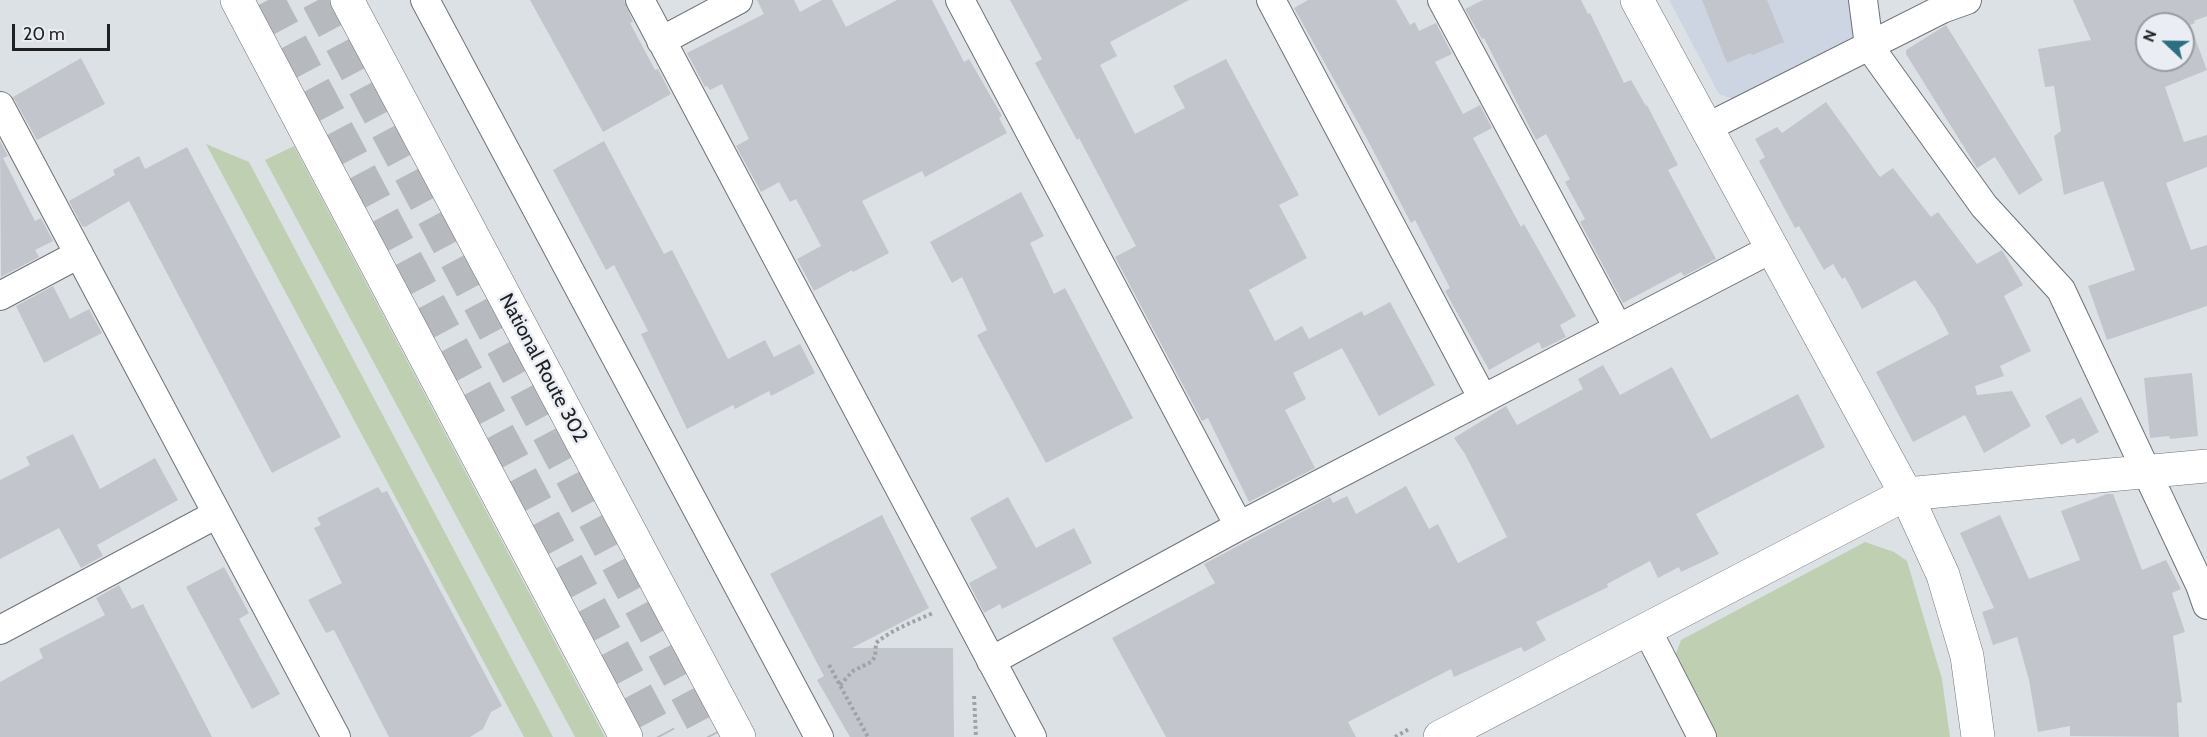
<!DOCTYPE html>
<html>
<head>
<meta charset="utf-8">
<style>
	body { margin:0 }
	#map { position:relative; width:2207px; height:737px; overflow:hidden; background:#dce1e6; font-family:Cabin,sans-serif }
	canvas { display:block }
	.north { position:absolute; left:2135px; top:12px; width:60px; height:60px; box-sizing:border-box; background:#eaeef4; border:2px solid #989ca0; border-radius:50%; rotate:292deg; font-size:16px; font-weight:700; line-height:24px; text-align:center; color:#1e2022 }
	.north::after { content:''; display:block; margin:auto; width:21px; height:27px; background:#2b6f80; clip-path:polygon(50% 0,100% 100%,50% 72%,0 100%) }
	.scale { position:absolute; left:12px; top:24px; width:98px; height:27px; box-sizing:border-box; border:3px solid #1e2022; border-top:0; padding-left:8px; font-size:18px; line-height:21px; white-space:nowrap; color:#1e2022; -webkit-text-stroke:4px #eaeef4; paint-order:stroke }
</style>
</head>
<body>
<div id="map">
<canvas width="2207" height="737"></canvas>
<div class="north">N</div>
<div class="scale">20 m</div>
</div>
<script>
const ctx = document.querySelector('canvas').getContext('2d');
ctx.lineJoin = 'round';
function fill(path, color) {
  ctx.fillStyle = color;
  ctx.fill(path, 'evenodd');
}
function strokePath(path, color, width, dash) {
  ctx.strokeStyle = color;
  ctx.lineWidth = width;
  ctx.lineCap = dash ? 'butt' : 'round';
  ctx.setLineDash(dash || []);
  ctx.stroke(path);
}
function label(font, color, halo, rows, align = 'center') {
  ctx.font = font + ' Cabin,sans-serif';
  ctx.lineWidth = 5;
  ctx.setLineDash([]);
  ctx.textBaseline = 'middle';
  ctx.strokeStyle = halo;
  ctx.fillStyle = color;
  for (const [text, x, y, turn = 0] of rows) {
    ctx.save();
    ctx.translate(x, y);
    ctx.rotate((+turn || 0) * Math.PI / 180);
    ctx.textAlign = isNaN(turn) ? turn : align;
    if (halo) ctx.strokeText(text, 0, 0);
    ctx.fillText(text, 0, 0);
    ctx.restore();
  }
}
const built = new Path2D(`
	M1669 0H1850L1855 33 1850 45 1739 101 1719 94Z`);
const green = new Path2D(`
	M206 144 249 162 553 737H524Z
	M294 146 605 737H575L265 160Z
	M1865 542 1894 552 1907 561 1942 679 1950 737H1716L1675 656 1681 640Z`);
const building = new Path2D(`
	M530 0H624L633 22 630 23 655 70 658 69 671 94 603 132Z
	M757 0H794L800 12 822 0H832L846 27 897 0H932L964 62 969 59 1002 116 999 118 1007 133 925 177 922 171 862 201 889 253 853 272 852 270 814 291 797 259 821 246 796 199 790 202 779 182 761 192 736 146 749 139 722 84 710 90 707 86 705 87 687 53 764 14Z
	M1010 0H1189L1110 42 1117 56 1100 65 1135 134 1185 108 1173 86 1226 59 1299 195 1279 205 1307 258 1249 290 1275 341 1302 326 1309 339 1362 311 1364 316 1390 302 1435 385 1379 416 1342 348 1293 373 1306 399 1285 410 1315 468 1249 502 1208 418 1202 421 1115 257 1136 246 1079 138 1077 140 1035 63 1042 59Z
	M1308 0H1396L1410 25 1415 22 1419 31 1436 23 1452 54 1435 62 1463 114 1480 105 1492 128 1473 138 1521 227 1524 224 1576 316 1560 325 1566 337 1542 349 1539 342 1489 370 1445 291 1450 288 1415 220 1411 223 1366 137 1294 8Z
	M1483 0H1581L1588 14 1590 13 1624 83 1631 80 1646 106 1647 105 1678 165 1668 170 1716 259 1684 276 1681 272 1623 303 1580 222 1585 219 1565 182 1570 179 1546 134 1536 140 1484 38 1482 39 1465 9Z
	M1702 0H1767L1784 42 1752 55 1751 53 1727 63Z
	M2073 0H2207V16L2194 21 2195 23 2190 25 2207 70 2165 87 2184 142 2207 135V167L2166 183 2191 250 2207 245V306L2107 340 2088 286 2135 270 2103 181 2064 195 2054 136 2061 131 2054 86 2045 87 2038 49 2091 40ZM2147 24H2183V60H2147Z
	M1946 25 2043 180 2019 195 1995 157 1977 168 1906 54V50Z
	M81 58 105 104 37 140 13 97Z
	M1826 102 1880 177 1893 168 1931 217 1938 212 1977 264 2002 250 2023 285 2004 296 2031 351 2000 366 2004 376 1975 386 1977 395 2012 391 2031 426 1984 453 1965 415 1913 442 1876 372 1949 334 1935 308 1915 280 1862 309 1845 277 1842 279 1833 264 1824 270 1799 226 1795 228 1759 161 1765 157 1755 139 1777 127 1782 133Z
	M0 141 8 156 3 158 35 221 41 218 53 241 35 250 39 257 1 277Z
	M604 141 664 254 672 250 728 359 765 340 774 357 800 344 815 373 771 396 769 391 735 409 733 405 687 429 641 334 648 331 614 265 606 270 553 170Z
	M187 147 341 437 272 473 129 201 85 227 82 226 69 201 115 175 113 170 139 156 145 169Z
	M1021 192 1044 236 1030 243 1054 294 1065 288 1133 418 1046 463 977 335 987 330 962 277 952 283 930 242Z
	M53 286 70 319 89 309 102 333 44 363 16 306Z
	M1603 365 1620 395 1672 367 1711 439 1798 394 1825 447 1696 514 1719 554 1681 572 1679 567 1658 578 1650 561 1607 584 1608 587 1536 622 1546 640 1524 652 1521 647 1454 677 1451 669 1348 722 1356 737H1166L1112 638 1215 583 1204 564 1330 497 1333 503 1347 496 1356 514 1406 486 1429 529 1438 524 1458 563 1507 537 1465 454 1454 438 1506 406 1517 425 1583 389 1578 379Z
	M2192 373 2198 436 2170 439 2169 436 2150 438 2144 378Z
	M2081 397 2099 432 2077 444 2074 438 2061 445 2045 416Z
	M73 434 100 489 155 458 178 500 97 545 103 556 81 568 59 528 0 559V480L30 465 26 457Z
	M378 487 382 493 387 491 502 706 491 712 483 729 470 737H389L334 630 326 633 308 600 342 583 314 528 321 525 317 518Z
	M2107 494H2113L2142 570 2166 560 2181 589 2172 593 2185 632 2173 636 2182 702 2177 703 2179 737 2070 736V726L2038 732 2029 680 2017 637 1993 645 1982 612 1994 608 1960 533 2000 515 2029 579 2080 560 2061 511Z
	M1008 497 1036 548 1074 528 1092 563 1002 609 1000 604 984 613 969 583 997 568 970 518Z
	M882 515 929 608 852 648H953L954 737H850L817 680 824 676 770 574Z
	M224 567 249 613 239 619 280 694 252 709 186 587Z
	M119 585 132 609 143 604 212 737H0V682L43 658 39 649 105 615 96 598Z`);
const highwayTunnel = new Path2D(`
	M268 0 660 737
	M318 0 710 737`);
const path = new Path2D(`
	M829 665 868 737
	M840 685 853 671 871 662 875 657 876 643C893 629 913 622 933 613
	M974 696 976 737
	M1395 737 1409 729`);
const street = new Path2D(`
	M425 0 819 737
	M640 0 1032 737
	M960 0 1239 526
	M1271 0 1483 399
	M1442 0 1618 328
	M1863 0 1869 46 1984 206 2061 290 2200 585 2207 605
	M661 41 738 0
	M0 106 336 737
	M1708 127 1942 9 1967 0
	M0 296 79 254
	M1646 628 1702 737
	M0 630 217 514
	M991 661 1239 526 1771 249`);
const secondary = new Path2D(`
	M1637 0 1906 494 1943 575 1967 656 1978 737
	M1440 737 1906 494 2207 466`);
const highway = new Path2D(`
	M237 0 626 737
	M347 0 739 737`);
const streetNames = [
	["National Route 302",543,368,62]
];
fill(built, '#ccd5e1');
fill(green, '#bfd0b2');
fill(building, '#c2c6cc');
strokePath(highwayTunnel, '#b6babf', 33, [33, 16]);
strokePath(street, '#6f7378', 30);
strokePath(secondary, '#6f7378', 34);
strokePath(highway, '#6f7378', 34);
strokePath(path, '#9fa3a7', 4, [3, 3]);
strokePath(street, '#fff', 28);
strokePath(secondary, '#fff', 33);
strokePath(highway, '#fff', 33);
label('20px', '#1e2022', '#eaeef4', streetNames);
</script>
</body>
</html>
